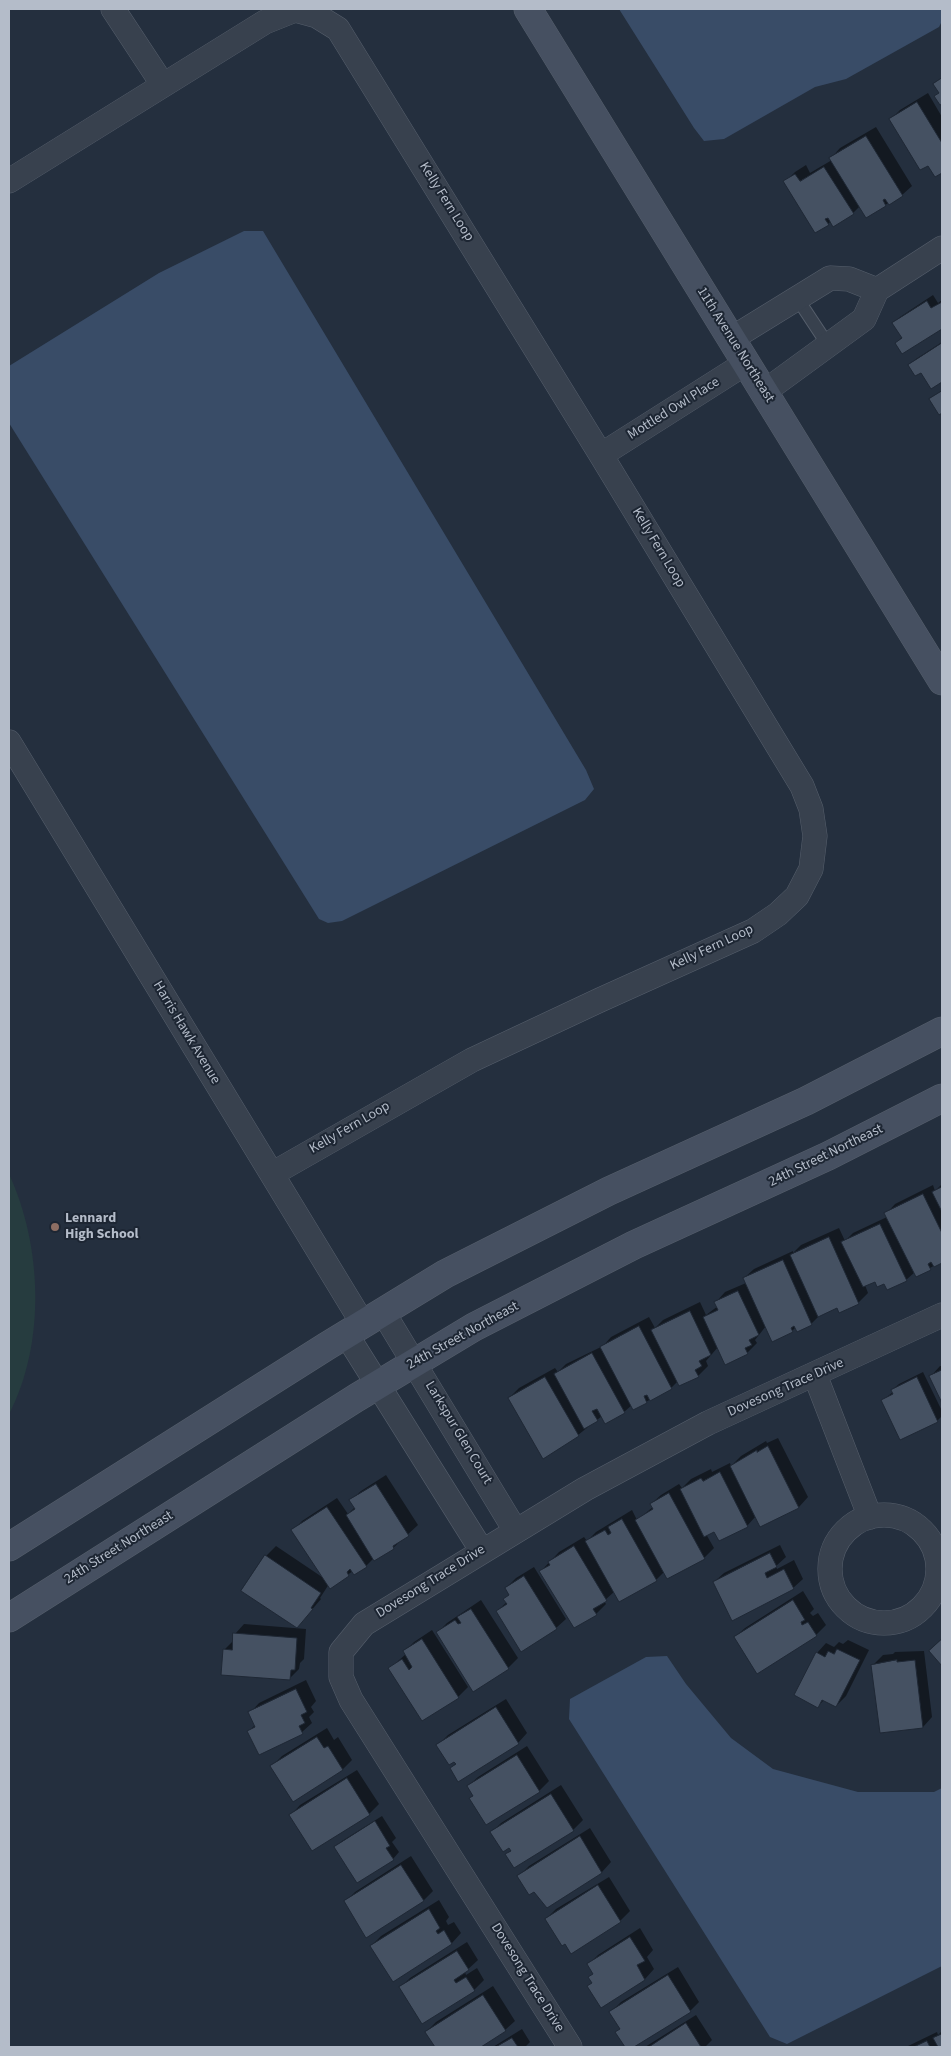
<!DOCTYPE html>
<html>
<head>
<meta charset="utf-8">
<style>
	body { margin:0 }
	#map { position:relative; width:951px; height:2056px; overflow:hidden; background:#242f3e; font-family:"Source Sans 3",sans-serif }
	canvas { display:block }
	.frame { position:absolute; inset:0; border:10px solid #b4bcc9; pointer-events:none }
</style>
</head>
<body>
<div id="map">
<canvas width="951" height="2056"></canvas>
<div class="frame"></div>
</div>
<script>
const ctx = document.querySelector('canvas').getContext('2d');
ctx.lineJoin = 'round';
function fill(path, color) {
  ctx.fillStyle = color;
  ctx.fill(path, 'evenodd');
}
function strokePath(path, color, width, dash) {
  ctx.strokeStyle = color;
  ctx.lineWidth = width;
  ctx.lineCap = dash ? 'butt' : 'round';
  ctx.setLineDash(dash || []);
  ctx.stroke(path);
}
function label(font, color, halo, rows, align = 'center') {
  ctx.font = font + ' "Source Sans 3",sans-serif';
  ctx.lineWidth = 4;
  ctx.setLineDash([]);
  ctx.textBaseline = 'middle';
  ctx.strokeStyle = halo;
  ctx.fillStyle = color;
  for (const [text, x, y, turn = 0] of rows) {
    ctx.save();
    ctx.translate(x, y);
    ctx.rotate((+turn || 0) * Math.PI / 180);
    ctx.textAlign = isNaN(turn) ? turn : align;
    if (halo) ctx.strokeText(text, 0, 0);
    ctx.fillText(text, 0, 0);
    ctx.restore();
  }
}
const green = new Path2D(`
	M9 1174C42 1245 46 1343 9 1414Z`);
const water = new Path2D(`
	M619 9H942V21L939 27 846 79 815 87 724 139 704 141 694 128Z
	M244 231H263L586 770 594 789 585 800 342 921 328 923 319 919 9 423V366L159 273Z
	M667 1656 686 1684 731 1738 773 1769 858 1792H934L942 1788V1966L787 2044 770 2037 569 1719 570 1699 646 1657Z`);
const shadow = new Path2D(`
	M928 93 942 117V172L936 176 928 164 891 119 900 110Z
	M876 127 912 186 902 195 885 205 860 206 853 213 831 221 828 224 785 182 795 172 806 165 810 173 832 160 831 158 840 148Z
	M933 295 938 303 942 300V327L902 353 896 343 902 337 894 323 900 317Z
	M942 342V381L932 388 921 371 910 365 916 359Z
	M942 1184V1261L930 1268 917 1275 915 1272 906 1280 884 1282 875 1280 865 1285 868 1293 858 1303 838 1306 821 1314 811 1324 796 1327 792 1331 766 1326 755 1340 757 1343 747 1353 718 1347 706 1361 708 1366 698 1376 678 1381 671 1388 633 1409 632 1405 624 1412 602 1416 578 1435 509 1398 519 1388 555 1368 558 1372 566 1364 603 1346 611 1337 649 1317 655 1328 663 1320 700 1302 706 1315 718 1306 716 1302 725 1292 746 1283 744 1278 754 1269 793 1251V1253L801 1245 839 1228 845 1241 853 1233 887 1217 886 1214 895 1204 933 1185 935 1191Z
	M940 1366H942V1400L931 1376Z
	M923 1372 942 1411V1416L938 1420 901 1438 883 1400 893 1392 892 1390 899 1384Z
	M778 1438 808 1497 799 1507 761 1525 756 1516 747 1526 715 1530 706 1534 714 1548 704 1558 664 1572 656 1580 615 1591 604 1601 606 1604 596 1614 541 1571 559 1552 584 1537 587 1541 596 1532 632 1510 637 1520 653 1507 651 1504 661 1495 679 1484 682 1488 691 1479 711 1469 712 1472 730 1463 731 1466 741 1456 766 1441 767 1443Z
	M386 1475 418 1525 393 1548 374 1558 366 1566 353 1571 330 1587 329 1584 320 1598 321 1599 297 1627 266 1556 276 1546 325 1579 293 1531 302 1521 337 1498 348 1514 355 1507 351 1500 361 1491Z
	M780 1545 786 1557 776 1566 777 1569 794 1560 803 1579 793 1588 714 1582 724 1573Z
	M534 1567 566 1619 556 1628 497 1611 507 1602 505 1599 510 1594 506 1588 516 1578Z
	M803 1591 814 1609 810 1613 813 1616 818 1613 826 1625 816 1635 735 1637 745 1628Z
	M481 1600 518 1658 508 1668 474 1690 437 1633 447 1623Z
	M244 1624 306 1629 304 1659 300 1663 299 1669 289 1679 224 1650 234 1640 235 1634Z
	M432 1630 468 1687 458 1697 390 1668 406 1654 404 1652 414 1642Z
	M848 1640 869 1650 846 1696 836 1706 824 1700 818 1706 817 1653 826 1643 834 1647 839 1642 843 1644Z
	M924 1651 932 1717 923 1727 873 1665 883 1655 893 1654 895 1652Z
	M306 1680 316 1701 311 1707 314 1712 309 1717 312 1723 302 1732 260 1754 249 1731 256 1724 250 1713 259 1703Z
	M506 1699 527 1733 518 1743 451 1768 456 1763 438 1745 448 1735Z
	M327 1728 334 1740 338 1737 352 1760 343 1769 272 1766 282 1756Z
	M527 1746 549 1781 539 1791 474 1795 468 1786 478 1777Z
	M357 1770 379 1804 369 1814 291 1815 300 1805Z
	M561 1785 583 1820 573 1830 507 1854 512 1849 492 1832 501 1823Z
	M382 1816 396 1838 392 1842 399 1852 393 1859 336 1847 342 1841Z
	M590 1828 611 1862 602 1872 547 1906 519 1876 529 1866Z
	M411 1856 433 1891 424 1900 345 1902 355 1892Z
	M609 1877 630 1911 620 1921 572 1952 546 1919 556 1909Z
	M439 1900 449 1917 446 1921 448 1925 454 1922 461 1933 452 1943 393 1980 371 1946 381 1936Z
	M640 1928 653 1950 647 1957 654 1969 645 1979 601 2006 590 1977 594 1973 589 1964 598 1955Z
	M467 1942 478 1960 465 1972 466 1975 477 1968 484 1980 474 1990 401 1987 410 1978Z
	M678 1967 699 2002 690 2011 632 2047H626L617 2032 621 2028 611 2012 621 2002Z
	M493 1986 515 2021 505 2030 479 2047H436L426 2032 436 2022Z
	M696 2015 712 2040 705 2047H645Z
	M522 2029 530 2042 525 2047H493Z
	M942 2031V2047H906L937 2032 938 2035Z`);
const building = new Path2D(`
	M942 78V104L940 105 934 96 939 93 933 84Z
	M917 102 942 143V173L935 177 928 166 920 170 889 119Z
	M866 136 903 196 889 205 885 199 883 200 886 206 866 218 829 158Z
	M824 167 854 214 833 227 828 218 825 219 829 225 815 233 783 181 795 174 800 181Z
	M927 301 931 308 942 302V329L902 354 895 343 902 338 892 323Z
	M942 343V382L931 389 921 373 915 376 908 365Z
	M942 391V413L939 415 929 399Z
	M942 1187V1212L932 1192Z
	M923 1194 942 1233V1263L934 1267 931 1262 928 1264 931 1270 916 1277 884 1213Z
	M880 1224 907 1281 887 1290 884 1284 877 1287 875 1282 863 1287 841 1242Z
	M829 1237 859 1304 839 1313 837 1308 818 1317 790 1255Z
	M783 1260 812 1325 797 1332 794 1326 791 1328 793 1332 772 1342 743 1278Z
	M738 1291 759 1335 749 1340 752 1345 745 1348 748 1354 725 1365 703 1317 718 1310 714 1302Z
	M690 1311 711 1355 699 1361 702 1366 695 1370 699 1377 679 1386 651 1330Z
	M639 1326 672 1389 650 1401 647 1395 644 1396 647 1403 633 1410 600 1347Z
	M592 1353 625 1413 605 1424 597 1409 592 1411 598 1421 584 1429 554 1374Z
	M942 1370V1403L929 1376Z
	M545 1377 579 1436 543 1459 508 1398Z
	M917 1377 938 1422 900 1440 881 1400 893 1394 891 1390Z
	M768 1446 799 1508 760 1527 730 1466 757 1450V1452Z
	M720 1472 748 1527 719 1541 714 1532 704 1537 680 1489 701 1478 703 1481Z
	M376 1484 409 1536 393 1546 394 1549 374 1561 346 1515 355 1509 349 1500Z
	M669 1493 705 1559 667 1579 635 1520 653 1509 650 1504Z
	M327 1507 367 1567 354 1575 350 1569 347 1572 349 1576 330 1589 291 1530Z
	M622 1519 657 1581 619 1602 585 1541 605 1530 608 1535 611 1533 608 1527Z
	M574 1546 607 1601 593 1609 597 1615 574 1628 539 1571 550 1565 548 1562Z
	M770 1553 777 1567 765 1573 767 1578 784 1569 794 1589 732 1621 713 1582Z
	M265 1555 321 1593 311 1608 313 1609 297 1628 241 1591Z
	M524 1576 557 1629 521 1652 496 1611 507 1604 503 1599 509 1595 505 1588Z
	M793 1600 805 1620 801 1622 802 1625 808 1622 817 1636 757 1674 734 1637Z
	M471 1609 509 1669 473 1692 436 1632 455 1620 458 1624 461 1623 457 1617Z
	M233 1633 297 1638 295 1670H291L290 1680 221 1675 223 1649 232 1650Z
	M422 1639 459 1698 422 1721 388 1668 402 1659 409 1670 412 1667 403 1651Z
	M942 1639V1666L929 1651Z
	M837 1649 860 1660 836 1707 822 1700 818 1708 794 1695 816 1652 825 1657 828 1651 834 1654Z
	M897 1660V1662L915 1660 923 1728 880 1733 871 1665Z
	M296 1689 307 1712 301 1715 305 1723 299 1726 303 1734 259 1755 247 1731 255 1727 248 1712Z
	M496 1707 519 1744 458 1782 450 1768 456 1764 454 1762 449 1765 436 1745Z
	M317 1737 324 1748 328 1746 343 1770 293 1802 270 1766Z
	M517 1755 540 1792 486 1825 469 1798 473 1796 467 1786Z
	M347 1778 370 1815 312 1851 289 1815Z
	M551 1794 574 1831 514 1868 505 1854 511 1851 509 1848 503 1852 490 1832Z
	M375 1821 390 1846 386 1848 394 1860 357 1883 334 1847Z
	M580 1836 602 1873 547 1908 534 1892 529 1895 517 1876Z
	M401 1865 424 1901 366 1938 344 1901Z
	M598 1885 621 1922 571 1954 565 1944 562 1946 545 1919Z
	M429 1909 440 1928 436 1931 438 1934 444 1930 452 1944 393 1982 370 1946Z
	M630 1937 645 1961 637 1965 645 1980 601 2008 587 1986 592 1983 588 1977 593 1974 587 1964Z
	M457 1951 469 1970 454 1980 456 1983 466 1977 475 1991 422 2024 399 1987Z
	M668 1975 691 2012 634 2047H625L615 2032 620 2029 609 2012Z
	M483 1995 506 2031 481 2047H435L425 2032Z
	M686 2023 701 2047H649Z
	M942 2034V2047H938L933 2038Z
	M512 2038 518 2047H496Z
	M927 2041 930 2047H914Z`);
const lane = new Path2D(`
	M797 298 828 345`);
const street = new Path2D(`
	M113 9 163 85
	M9 181 265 22 295 10 317 16 338 29 601 455 802 786 811 809 815 836 811 869 797 896 778 914 753 931 600 1000 472 1060 272 1174
	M731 339 830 278 849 279 877 290
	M764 392 864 319 877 290 942 248
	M601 455 746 363
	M9 742 363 1324
	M383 1312 515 1530
	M346 1334 482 1551
	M815 1375 870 1517
	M830 1569a54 54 0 1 1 108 0a54 54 0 1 1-108 0Z
	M570 2047 351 1700 341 1677V1652L364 1624 585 1489 708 1423 942 1315`);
const secondary = new Path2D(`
	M528 9 942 681
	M9 1547 327 1346 445 1274 609 1191 806 1101 942 1031
	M9 1618 356 1398 474 1327 634 1245 828 1156 942 1098`);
const markers = [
	[55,1227,5,"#8d6e63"]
];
const streetNames = [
	["Kelly Fern Loop",446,202,58],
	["11th Avenue Northeast",735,345,58],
	["Mottled Owl Place",674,409,-32],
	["Kelly Fern Loop",658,548,59],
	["Kelly Fern Loop",712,948,-25],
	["Harris Hawk Avenue",186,1033,59],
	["Kelly Fern Loop",350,1128,-30],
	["24th Street Northeast",826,1156,-26],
	["24th Street Northeast",463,1336,-29],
	["Dovesong Trace Drive",786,1388,-24],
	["Larkspur Glen Court",458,1433,59],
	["24th Street Northeast",119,1548,-32],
	["Dovesong Trace Drive",431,1582,-32],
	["Dovesong Trace Drive",527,1978,58]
];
const poiNames = [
	["Lennard",65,1219],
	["High School",65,1235]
];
fill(green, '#263c3f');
fill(water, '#394c67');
fill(shadow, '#0007');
fill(building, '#455162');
strokePath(building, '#1f2835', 1);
strokePath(lane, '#565f6c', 14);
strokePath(street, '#565f6c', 25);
strokePath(secondary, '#565f6c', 29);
strokePath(lane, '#38414e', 12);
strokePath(street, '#38414e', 24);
strokePath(secondary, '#465061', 28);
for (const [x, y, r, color] of markers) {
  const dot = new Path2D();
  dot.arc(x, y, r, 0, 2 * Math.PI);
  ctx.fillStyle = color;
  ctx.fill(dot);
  strokePath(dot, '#1d2633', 2);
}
label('14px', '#b4bcc9', '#1d2633', streetNames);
label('bold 14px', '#b4bcc9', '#1d2633', poiNames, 'left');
</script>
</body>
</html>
